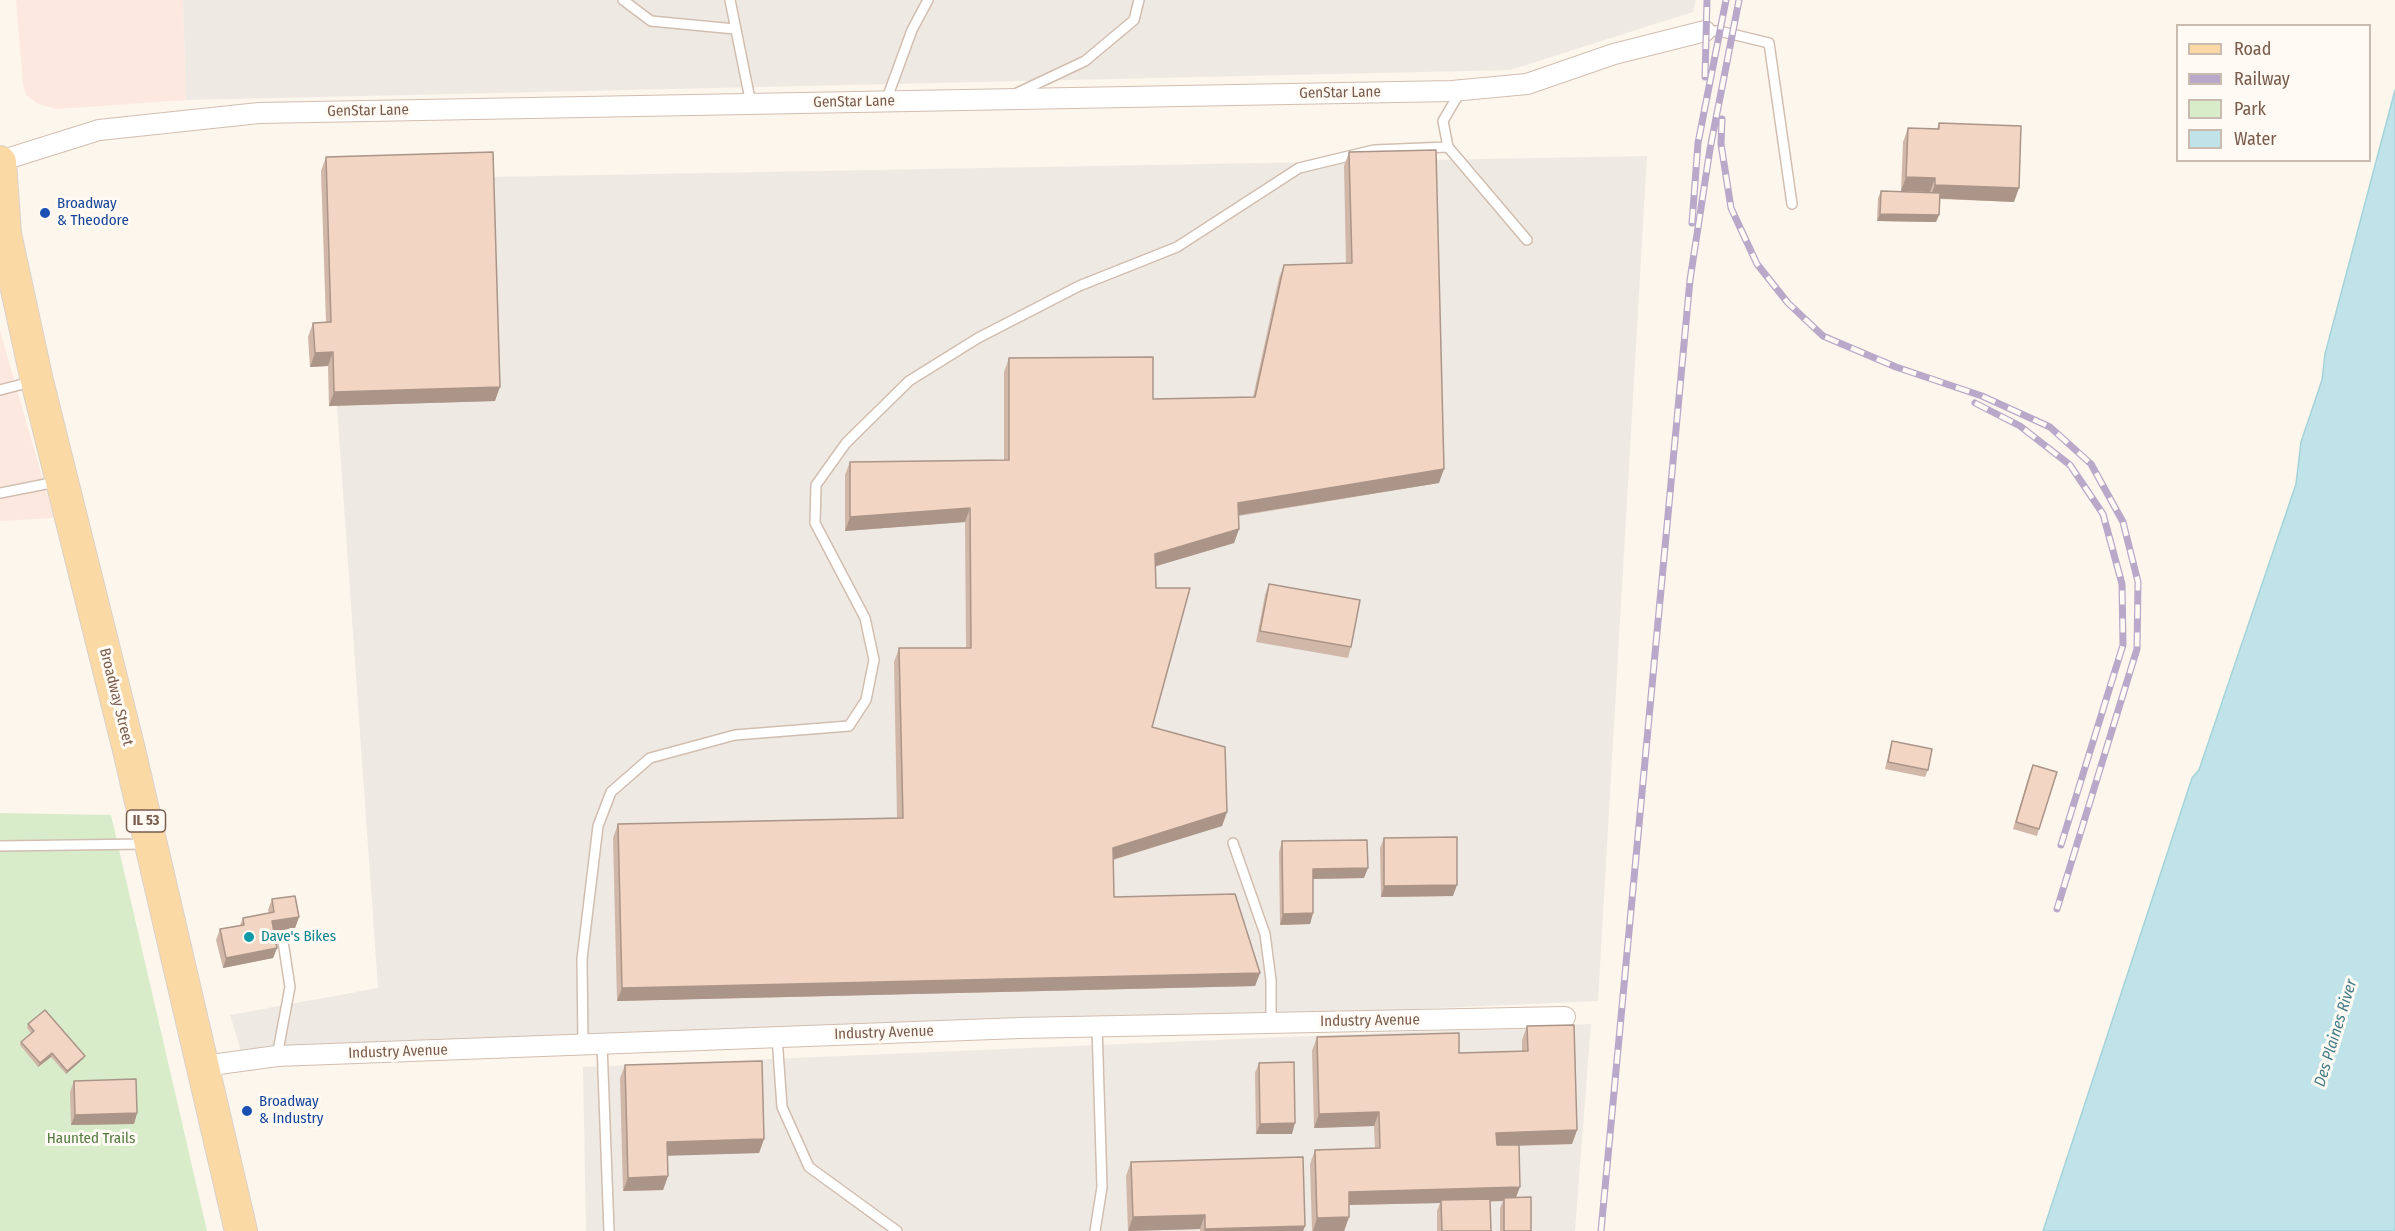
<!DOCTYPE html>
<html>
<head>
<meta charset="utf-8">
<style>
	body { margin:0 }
	#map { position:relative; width:2395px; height:1231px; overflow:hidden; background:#fdf6ec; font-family:"Fira Sans Condensed",sans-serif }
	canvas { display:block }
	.legend { position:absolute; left:2176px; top:24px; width:195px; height:138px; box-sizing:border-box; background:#fffaf3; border:2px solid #cabbb1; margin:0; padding:8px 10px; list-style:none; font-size:18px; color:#7a5c4d }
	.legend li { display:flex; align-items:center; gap:12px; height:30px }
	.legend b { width:30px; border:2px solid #cabbb1 }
</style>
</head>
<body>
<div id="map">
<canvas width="2395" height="1231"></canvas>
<ul class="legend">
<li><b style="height:8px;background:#fbd9a5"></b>Road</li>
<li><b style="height:8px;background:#b9a8c9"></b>Railway</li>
<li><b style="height:16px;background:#d8ecc9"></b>Park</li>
<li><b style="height:16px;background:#bfe3e8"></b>Water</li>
</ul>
</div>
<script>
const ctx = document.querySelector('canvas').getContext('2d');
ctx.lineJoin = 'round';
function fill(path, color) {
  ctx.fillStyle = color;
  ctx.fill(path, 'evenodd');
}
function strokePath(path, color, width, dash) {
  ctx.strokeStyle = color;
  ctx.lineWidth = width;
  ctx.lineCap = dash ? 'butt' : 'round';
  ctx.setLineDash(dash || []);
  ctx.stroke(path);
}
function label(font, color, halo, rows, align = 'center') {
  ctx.font = font + ' "Fira Sans Condensed",sans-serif';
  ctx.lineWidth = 6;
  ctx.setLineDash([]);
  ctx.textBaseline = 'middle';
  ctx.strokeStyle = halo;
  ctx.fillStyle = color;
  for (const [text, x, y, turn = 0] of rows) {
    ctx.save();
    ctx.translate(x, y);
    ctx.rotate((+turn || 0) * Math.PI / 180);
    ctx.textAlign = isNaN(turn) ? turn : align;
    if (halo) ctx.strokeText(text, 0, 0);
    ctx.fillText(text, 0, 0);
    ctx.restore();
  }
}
const commercial = new Path2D(`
	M16 0H183L186 100 57 109 38 104 26 95 23 85Z
	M0 331 54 518 0 521Z`);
const industrial = new Path2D(`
	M183 0H1696L1693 12 1510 70 186 100Z
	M1647 156 1598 1001 244 1061 230 1015 378 988 321 180Z
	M1591 1024 1575 1231H586L583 1067Z`);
const green = new Path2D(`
	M0 813 111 815 207 1231H0Z`);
const water = new Path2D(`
	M2395 90V1231H2043L2192 778 2199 770 2296 484 2301 442 2322 380 2325 354Z`);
const service = new Path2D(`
	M623 0 651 21 735 29
	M730 0 751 104
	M1705 31H1719L1769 43 1792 204
	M1460 92 1443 121 1448 147 1527 240
	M1015 94 1085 61 1134 20 1139 0
	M886 101 912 30 928 0
	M0 390 31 382
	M0 493 56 482
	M1233 843 1265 934 1271 980V1023
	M0 846 144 844
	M777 1037 782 1107 809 1167 897 1231
	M583 1044 582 959 598 826 611 792 650 758 735 735 849 726 866 700 874 660 865 618 815 523 816 485 846 443 909 381 978 338 1079 286 1177 247 1299 168 1374 150 1448 147
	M602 1044 609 1231
	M277 1056 290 987 282 935
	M1095 1231 1102 1187 1097 1026`);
const minor = new Path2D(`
	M0 161 99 130 259 113 1452 91 1527 84 1614 54 1705 31
	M204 1066 277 1056 1020 1028 1565 1017`);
const primary = new Path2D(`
	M0 162 5 234 37 381 129 750 241 1231`);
const rail = new Path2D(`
	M1705 77 1707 0
	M1722 119 1721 144 1731 208 1757 264 1788 303 1823 336 1896 367 1982 396 2050 427 2091 464 2123 522 2138 582 2137 649 2057 909
	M1692 223 1698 143 1726 0
	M1975 403 2020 426 2070 465 2103 514 2122 584 2123 645 2061 845
	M1601 1231 1690 280 1710 149 1739 0`);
const wall = new Path2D(`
	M1939 123 2014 202 1940 199 1939 215 1936 222 1877 221 1878 198 1881 191 1930 192 1901 191 1903 142 1908 128 1937 129Z
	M1349 152 1439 483 1239 516V529L1234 543 1155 566 1152 727 1227 812 1222 826 1113 860 1114 897 1260 973 1255 986 617 1001 613 838 618 824 897 818 894 662 899 648H966L965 522 845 531V475L850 462 1004 460V372L1009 358 1153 399 1253 397 1279 278 1284 265 1346 263 1344 166Z
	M326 157 495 401 329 406 328 366 310 367 308 337 313 323 326 322 321 171Z
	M1269 584 1351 647 1348 658 1256 642 1265 595Z
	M1892 741 1928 770 1925 777 1885 769 1890 748Z
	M2030 772 2039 829 2037 836 2013 829Z
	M1384 838 1453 896 1381 897 1380 848Z
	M1282 841 1364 878 1313 879V913L1310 924 1280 925 1279 852Z
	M272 899 299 917 295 928 274 931 277 948 273 958 223 968 216 940 220 929 240 925 243 918 269 913 268 910Z
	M28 1024 83 1059 66 1074 51 1057 38 1067 20 1045 21 1042 31 1033 27 1028Z
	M1527 1026 1577 1130 1572 1144 1519 1146 1516 1198 1531 1231H1500V1208L1503 1201H1490L1491 1231H1437V1211L1440 1203 1349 1205V1217L1344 1231H1312L1310 1164 1315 1150 1375 1148 1374 1126 1314 1128 1312 1051 1317 1037 1459 1053 1522 1051V1040Z
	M1259 1063 1292 1134H1256L1255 1073Z
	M625 1065 764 1139 759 1153 667 1155 668 1176 663 1190 623 1191 620 1078Z
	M74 1081 137 1113 134 1124 71 1125 70 1092Z
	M1131 1162 1305 1226 1303 1231H1200V1229L1128 1231 1126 1176Z`);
const shadedWall = new Path2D(`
	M1906 177 1935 178 1930 192 1901 191Z
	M1935 185 2019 188 2014 202 1930 198Z
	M1880 214 1939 215 1936 222 1877 221Z
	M333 352 328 366 310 367 315 353Z
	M500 387 495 401 329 406 334 392Z
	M1444 469 1439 483 1233 516 1238 503Z
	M970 508 965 522 845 531 850 517Z
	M1239 529 1234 543 1150 568 1155 554Z
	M1227 812 1222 826 1108 861 1113 848Z
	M1368 868 1364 878 1309 879 1313 869Z
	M1457 885 1453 896 1381 897 1384 886Z
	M1313 913 1310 924 1280 925 1283 914Z
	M299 917 295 928 269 932 272 921Z
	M277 948 273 958 223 968 226 958Z
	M1260 973 1255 986 617 1001 622 988Z
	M52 1053 51 1057 38 1067 40 1063Z
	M85 1056 83 1059 66 1074 67 1071Z
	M1379 1112 1374 1126 1314 1128 1319 1114Z
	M137 1113 134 1124 71 1125 75 1115Z
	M1295 1123 1292 1134H1256L1260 1124Z
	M1577 1130 1572 1144 1491 1146 1496 1133Z
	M764 1139 759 1153 662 1156 667 1142Z
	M668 1176 663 1190 623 1191 628 1178Z
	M1520 1187 1515 1200 1504 1198 1503 1201 1441 1203V1200L1440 1203 1344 1205 1349 1192Z
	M1205 1215 1200 1229 1128 1231 1133 1217Z
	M1349 1217 1344 1231H1313L1317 1218Z
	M1305 1226 1303 1231H1204L1205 1229Z`);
const building = new Path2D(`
	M1939 123 2021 126 2019 188 1935 185V178L1906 177 1908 128 1939 129Z
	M1436 150 1444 469 1238 503 1239 529 1155 554 1156 588H1190L1152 727 1225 747 1227 812 1113 848 1114 897 1235 894 1260 973 622 988 618 824 903 818 899 648H971L970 508 850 517V462L1009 460V358L1153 357V399L1255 397 1284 265 1352 263 1349 152Z
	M493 152 500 387 334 392 333 352 315 353 313 323 331 322 326 157Z
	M1881 191 1940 193 1939 215 1880 214Z
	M1269 584 1360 600 1351 647 1260 631Z
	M1892 741 1932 749 1928 770 1888 762Z
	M2033 765 2057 772 2039 829 2016 822Z
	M1457 837V885L1384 886V838Z
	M1367 840 1368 868 1313 869V913L1283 914 1282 841Z
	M295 896 299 917 272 921 277 948 226 958 220 929 244 925 243 918 274 912 272 899Z
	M45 1010 85 1056 67 1071 52 1053 40 1063 21 1042 34 1031 28 1024Z
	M1574 1025 1577 1130 1496 1133 1497 1145H1519L1520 1187 1349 1192V1217L1317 1218 1315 1150 1380 1148 1379 1112 1319 1114 1317 1037 1459 1033V1053L1528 1051 1527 1026Z
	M762 1061 764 1139 667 1142 668 1176 628 1178 625 1065Z
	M1294 1062 1295 1123 1260 1124 1259 1063Z
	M136 1079 137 1113 75 1115 74 1081Z
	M1303 1157 1305 1226 1205 1229V1215L1133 1217 1131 1162Z
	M1531 1197V1231H1504V1198Z
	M1490 1199 1491 1231H1442L1441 1200Z`);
const markers = [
	[45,213,6,"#1a4fb4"],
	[249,937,6,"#0f9aa8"],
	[247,1111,6,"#1a4fb4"]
];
const shields = [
	[146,821,39]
];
const shieldNames = [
	["IL 53",146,821]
];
const streetNames = [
	["GenStar Lane",1340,93,-1],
	["GenStar Lane",854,102,-1],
	["GenStar Lane",368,111,-1],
	["Broadway Street",116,697,76],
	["Industry Avenue",1370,1021,-1],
	["Industry Avenue",884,1033,-2],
	["Industry Avenue",398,1052,-2]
];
const transitNames = [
	["Broadway",57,204],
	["& Theodore",57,221],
	["Broadway",259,1102],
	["& Industry",259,1119]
];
const cultureNames = [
	["Dave's Bikes",261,937]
];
const parkNames = [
	["Haunted Trails",91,1139]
];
const waterNames = [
	["Des Plaines River",2336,1033,-73]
];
fill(commercial, '#fde8e0');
fill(industrial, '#efe9e4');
fill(green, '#d8ecc9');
fill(water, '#bfe3e8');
strokePath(water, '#a5d3da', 1.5);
strokePath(service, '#d1beb0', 12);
strokePath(minor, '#d1beb0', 22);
strokePath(primary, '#dad1cd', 34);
strokePath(service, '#fff', 9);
strokePath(minor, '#fff', 20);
strokePath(primary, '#fbd9a5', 32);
strokePath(rail, '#b9a8c9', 7);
strokePath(rail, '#fffaf3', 4.5, [14]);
fill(wall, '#d1b7a8');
fill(shadedWall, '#aa9588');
fill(building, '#f3d5c3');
strokePath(building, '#aa9588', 1.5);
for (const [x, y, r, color] of markers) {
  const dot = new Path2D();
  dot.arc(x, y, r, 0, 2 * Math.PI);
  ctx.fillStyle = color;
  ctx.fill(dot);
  strokePath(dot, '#fffaf3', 2);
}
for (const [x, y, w] of shields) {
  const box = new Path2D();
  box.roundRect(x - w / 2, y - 11, w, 22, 4.5);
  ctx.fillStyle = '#fffaf3';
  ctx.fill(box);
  strokePath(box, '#7a5c4d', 1.5);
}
label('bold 14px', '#7a5c4d', null, shieldNames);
label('15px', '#7a5c4d', '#fffaf3', streetNames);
label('15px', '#164399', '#fffaf3', transitNames, 'left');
label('15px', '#0d838f', '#fffaf3', cultureNames, 'left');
label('15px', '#537a41', '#fffaf3', parkNames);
label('italic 16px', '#437c86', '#fffaf3', waterNames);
</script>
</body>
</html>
